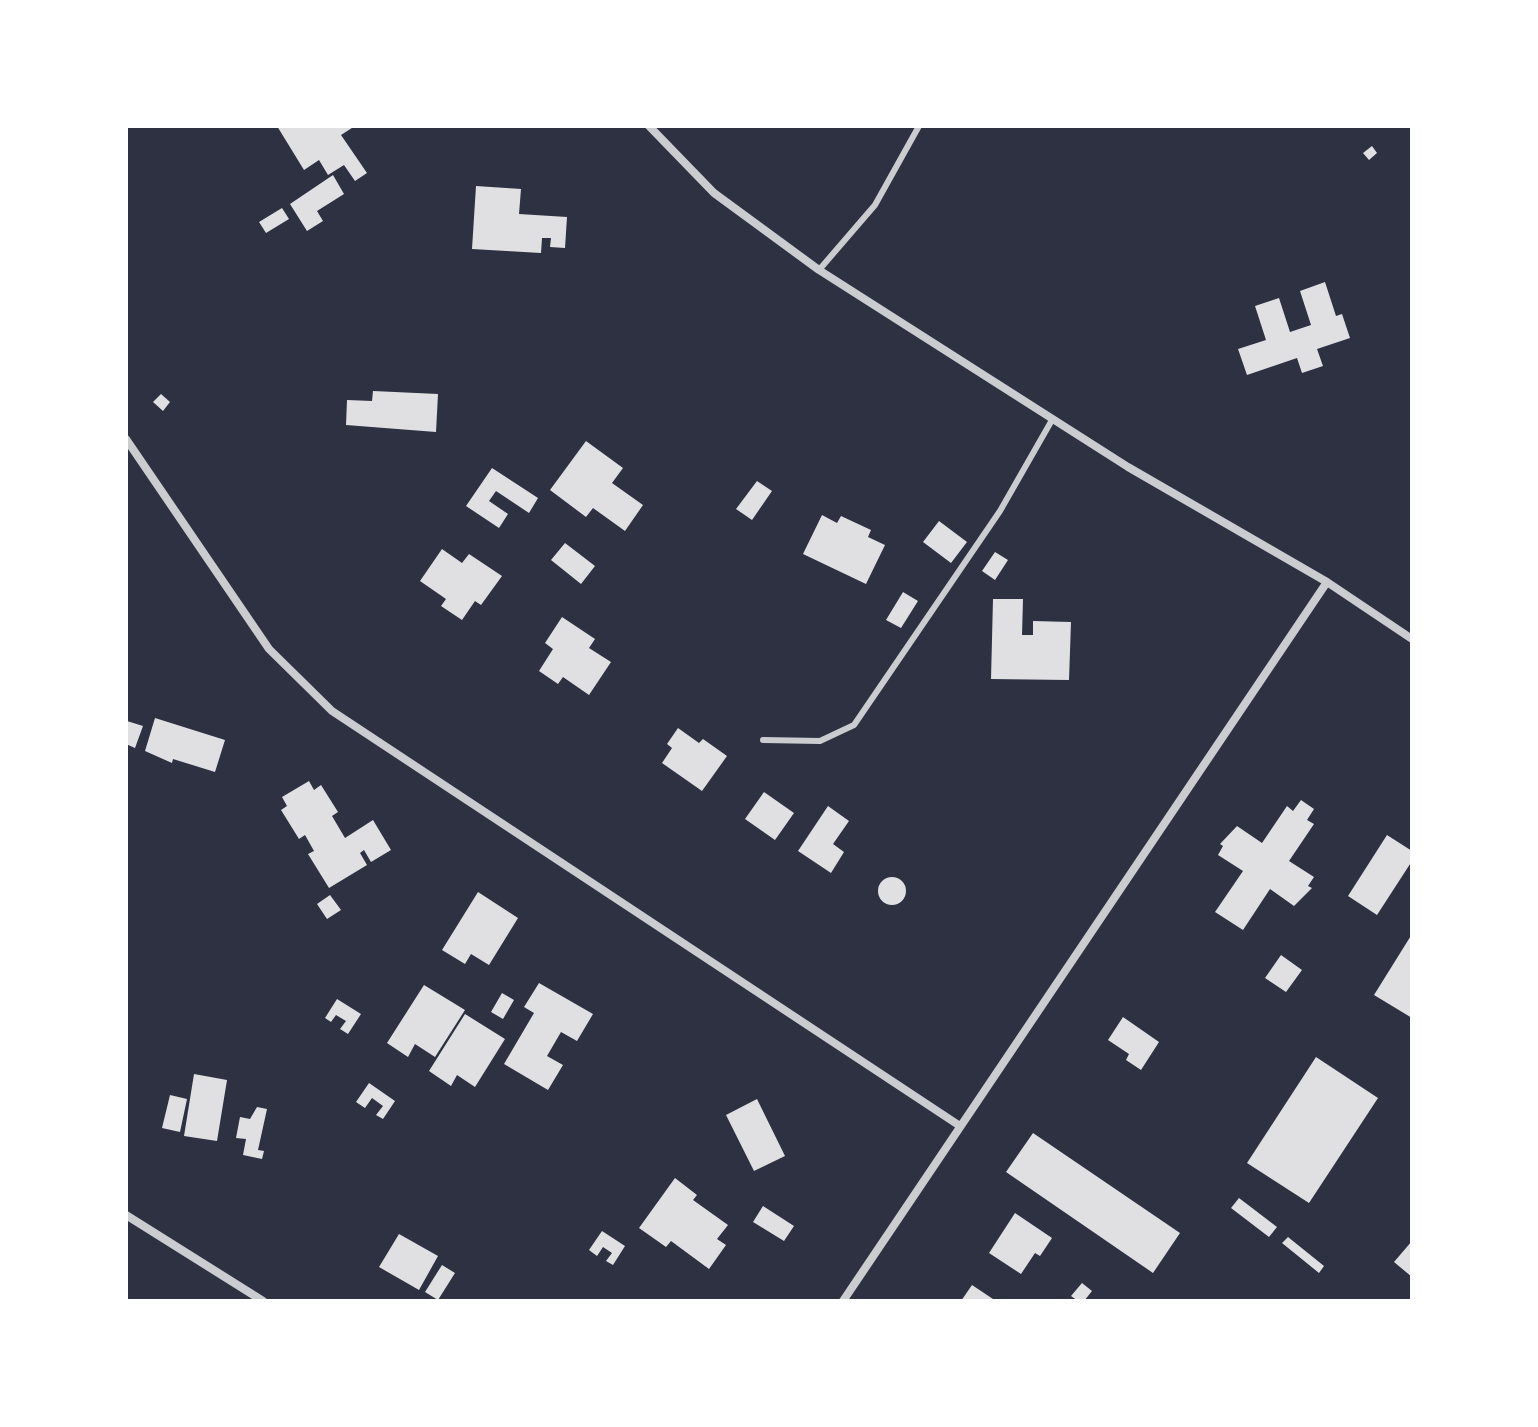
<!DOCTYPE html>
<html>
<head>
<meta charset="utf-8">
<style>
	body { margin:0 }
	#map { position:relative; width:1538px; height:1427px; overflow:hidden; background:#2d3142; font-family:Figtree,sans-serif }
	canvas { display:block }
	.frame { position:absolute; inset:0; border:128px solid #fff; pointer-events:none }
</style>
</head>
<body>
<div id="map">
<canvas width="1538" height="1427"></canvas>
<div class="frame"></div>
</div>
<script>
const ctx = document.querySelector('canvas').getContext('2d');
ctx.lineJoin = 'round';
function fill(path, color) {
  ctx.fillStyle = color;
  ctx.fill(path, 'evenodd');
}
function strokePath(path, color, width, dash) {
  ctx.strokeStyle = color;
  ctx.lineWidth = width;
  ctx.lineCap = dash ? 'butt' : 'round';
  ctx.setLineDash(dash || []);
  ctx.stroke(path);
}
const building = new Path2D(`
	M277 126H355L341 135 367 173 355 181 344 165 328 175 319 160 304 170Z
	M1372 146 1377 153 1369 160 1363 153Z
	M333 175 344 194 317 211 323 221 307 231 290 204Z
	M476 186 521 189 519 214 567 217 565 248 550 247 551 238H542L541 253 472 249Z
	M282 208 289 219 266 233 259 222Z
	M1325 282 1336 316 1342 314 1350 338 1317 349 1323 366 1302 373 1297 358 1247 375 1238 349 1266 340 1255 306 1279 298 1290 332 1311 325 1300 291Z
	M373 391 438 394 436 432 346 425 347 400 372 401Z
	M161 394 170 402 163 411 153 402Z
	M586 441 623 468 612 483 643 505 625 531 593 508 586 517 550 490Z
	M492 468 538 498 529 513 496 491 489 501 508 514 499 528 466 506Z
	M757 481 772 491 752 520 736 509Z
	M822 515 837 523 841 516 871 530 868 537 885 545 866 584 803 554Z
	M939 521 967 542 951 563 923 542Z
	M565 543 595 566 581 584 551 560Z
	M442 549 462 563 469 554 502 576 481 605 475 601 462 620 441 606 446 599 420 581Z
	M995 552 1008 560 995 580 982 571Z
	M903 592 918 601 901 628 886 620Z
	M993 599H1023L1022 635H1033V621L1071 622 1069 680 991 679Z
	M562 617 595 639 589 648 611 662 589 695 563 677 558 684 539 671 553 649 545 643Z
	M155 718 225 740 215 772 173 759 172 763 145 751Z
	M127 721 143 726 135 748 126 744Z
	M678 728 699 743 703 739 727 756 702 791 662 763 672 748 667 744Z
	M309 781 314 790 321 785 338 812 332 816 345 838 373 820 391 850 371 862 364 850 360 853 367 865 329 888 308 854 314 851 305 835 299 839 281 810 287 806 282 797Z
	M764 792 794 813 775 840 745 819Z
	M1301 800 1314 809 1307 820 1314 824 1289 861 1314 877 1308 886 1312 888 1294 906 1270 889 1243 930 1215 912 1243 871 1218 855 1223 846 1220 844 1237 826 1262 843 1287 806 1293 811Z
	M828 806 849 821 833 844 844 852 831 873 798 851Z
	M1387 835 1412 851V861L1377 915 1348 896Z
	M878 891a14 14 0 1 1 28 0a14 14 0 1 1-28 0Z
	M478 892 518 918 489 965 471 954 465 964 442 950Z
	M330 895 341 910 327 919 317 904Z
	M1412 934V1018L1374 995Z
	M1281 955 1302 970 1286 992 1265 978Z
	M539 983 593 1014 577 1041 561 1032 547 1056 563 1065 548 1090 504 1064 534 1013 524 1007Z
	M424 985 465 1010 435 1057 415 1044 408 1057 387 1043Z
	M502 993 514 1000 503 1019 491 1012Z
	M337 999 361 1014 348 1034 340 1029 346 1021 336 1015 331 1022 325 1018Z
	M465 1014 505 1039 475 1087 457 1075 451 1086 429 1071Z
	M1123 1017 1159 1042 1141 1070 1126 1060 1129 1054 1108 1040Z
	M1316 1057 1378 1098 1309 1203 1247 1163Z
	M194 1074 227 1080 217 1141 184 1136Z
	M369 1083 395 1101 383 1119 376 1115 383 1106 372 1098 365 1108 356 1102Z
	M170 1095 187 1099 180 1132 162 1128Z
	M757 1099 785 1156 754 1171 726 1115Z
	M257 1107 267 1109 258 1150 264 1151 262 1159 243 1155 246 1139 236 1138 240 1117 250 1119Z
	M1033 1133 1180 1233 1153 1273 1006 1172Z
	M675 1178 697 1195 693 1200 728 1225 717 1239 726 1245 709 1269 671 1241 666 1247 639 1228Z
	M1239 1198 1277 1227 1269 1237 1231 1208Z
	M763 1206 794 1226 784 1241 753 1222Z
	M1015 1213 1052 1238 1040 1256 1035 1253 1021 1274 989 1253Z
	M602 1231 625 1246 613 1265 606 1261 612 1253 603 1247 597 1256 589 1250Z
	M399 1234 438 1256 419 1290 379 1267Z
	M1288 1237 1324 1266 1319 1273 1282 1243Z
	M1412 1241V1277L1394 1262Z
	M442 1265 455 1273 438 1300 425 1292Z
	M1082 1283 1092 1291 1084 1301H1078L1071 1296Z
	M972 1285 996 1301H961Z`);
const service = new Path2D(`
	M819 270 875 205 919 126
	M763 740 820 741 854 725 1000 511 1052 420`);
const minor = new Path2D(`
	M649 126 714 193 819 270 1128 467 1327 582 1412 639
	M126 439 269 649 332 711 960 1126
	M126 1215 263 1301
	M843 1301 1327 582`);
fill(building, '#e0e0e3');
strokePath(service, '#caccd0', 6);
strokePath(minor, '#caccd0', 8);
</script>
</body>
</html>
